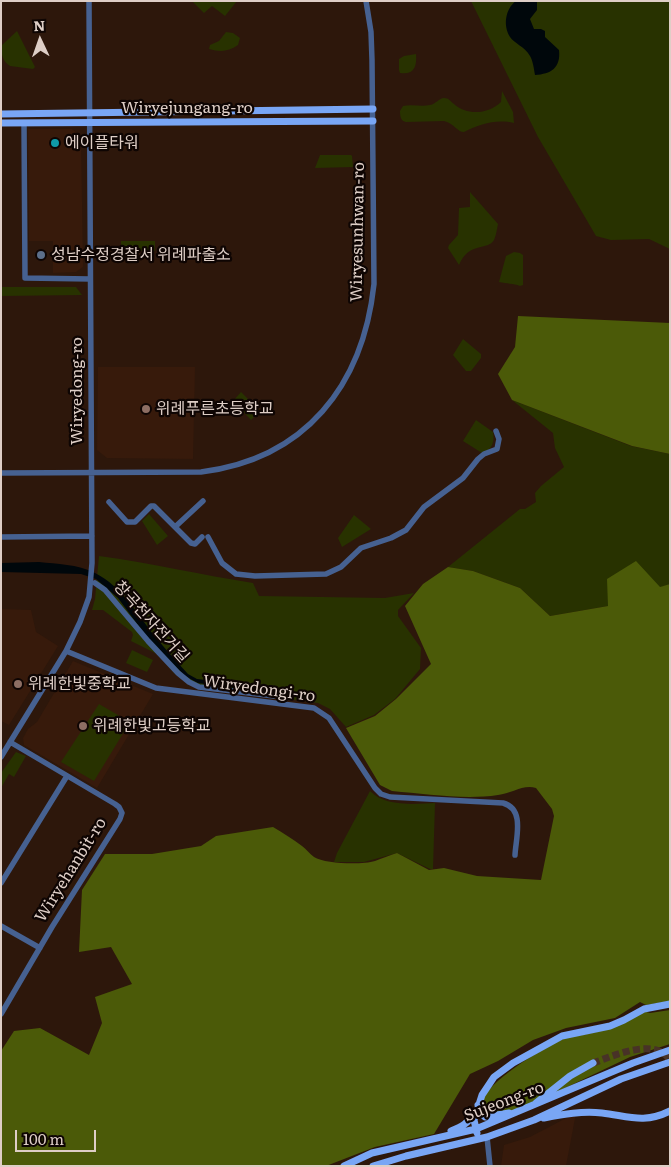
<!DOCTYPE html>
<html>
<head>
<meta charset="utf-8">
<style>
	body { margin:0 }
	#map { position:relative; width:671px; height:1167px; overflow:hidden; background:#2d170b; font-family:Literata,serif }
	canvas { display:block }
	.frame { position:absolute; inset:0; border:2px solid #decec6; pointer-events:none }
	.north { position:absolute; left:15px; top:15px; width:50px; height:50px; -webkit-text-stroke:4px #0e0503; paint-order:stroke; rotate:357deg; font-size:14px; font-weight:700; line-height:20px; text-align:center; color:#decec6 }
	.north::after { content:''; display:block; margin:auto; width:18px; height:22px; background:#decec6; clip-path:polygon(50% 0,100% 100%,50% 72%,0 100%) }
	.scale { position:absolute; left:15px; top:1130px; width:81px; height:22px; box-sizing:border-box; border:2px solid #decec6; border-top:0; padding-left:6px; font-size:15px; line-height:18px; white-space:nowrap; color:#decec6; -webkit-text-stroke:4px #0e0503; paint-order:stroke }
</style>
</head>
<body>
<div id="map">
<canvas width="671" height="1167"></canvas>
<div class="frame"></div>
<div class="north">N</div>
<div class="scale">100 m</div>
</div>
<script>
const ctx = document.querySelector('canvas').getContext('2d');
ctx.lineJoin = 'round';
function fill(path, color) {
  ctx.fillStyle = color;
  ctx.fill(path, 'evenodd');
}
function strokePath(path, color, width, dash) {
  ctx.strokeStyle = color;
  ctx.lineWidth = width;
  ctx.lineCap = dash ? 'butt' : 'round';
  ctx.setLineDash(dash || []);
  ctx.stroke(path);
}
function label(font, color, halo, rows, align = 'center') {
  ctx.font = font + ' Literata,"Noto Sans KR",serif';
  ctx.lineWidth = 4.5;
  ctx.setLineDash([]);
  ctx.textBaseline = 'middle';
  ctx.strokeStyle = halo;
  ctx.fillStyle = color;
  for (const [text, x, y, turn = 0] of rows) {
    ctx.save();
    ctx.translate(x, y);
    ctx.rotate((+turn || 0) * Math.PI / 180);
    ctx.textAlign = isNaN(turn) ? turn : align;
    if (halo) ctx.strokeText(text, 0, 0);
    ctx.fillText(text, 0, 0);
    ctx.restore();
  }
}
const built = new Path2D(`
	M28 129H72L81 137 83 267 76 272 53 273V241H29Z
	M98 367H195L193 459 107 458 97 450Z
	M1 609 31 610 36 632 58 646 9 725 1 721Z
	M73 661 153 694 97 788 24 745 23 738 28 729 37 722Z
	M576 1113 566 1166H501L504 1145 530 1137Z`);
const green = new Path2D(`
	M192 1H237L225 16 212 6 204 13Z
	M471 1H670V249L649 239 611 240 596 236 538 137Z
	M17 31 35 67 33 69 10 66C3 62 1 54 1 46Z
	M226 32 233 33 240 38 238 45C228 52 220 52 209 49L210 45 219 41Z
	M416 54C417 67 414 75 400 73L399 70V59L404 56Z
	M502 91 513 112 514 123C496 119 480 124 464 132 457 132 455 124 444 121L406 122C401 121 400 117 400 111L403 106C412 104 422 107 430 105 436 104 439 98 444 98 449 98 450 101 454 104 467 116 489 114 501 102Z
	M320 155H351L352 156 353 167 315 168Z
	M470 192 498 224C497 229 496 236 494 240 488 251 469 241 459 265L448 248 449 245 458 235 459 208 470 207Z
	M121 241H155V251H121Z
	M514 252 520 253 523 255V285L520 286C513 283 507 284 499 282L506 256Z
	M1 287H76L82 295 1 296Z
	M463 339 481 354V358L471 371H466L453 355Z
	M241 392 260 411 251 420 233 401Z
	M512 400 631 446 670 454V584L608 606 550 616 520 588 473 571 448 567 520 509H525L536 502 535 493 541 486 564 467 555 448 553 433Z
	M476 420 493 432C495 442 492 450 482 453L463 441Z
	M149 514 168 536 157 545 142 521Z
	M354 515 371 529 342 547 338 538Z
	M99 556C151 563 202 575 253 583L259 596 385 598 414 593 398 610V616L421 648 420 669 395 699 374 715 346 727 330 709 318 703 190 685 174 673 159 655 131 641 133 635 132 632 103 610H92L95 599Z
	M132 650 153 660 147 672 126 663Z
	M99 704 130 722 94 781 61 762Z
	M16 752 26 756 14 777 9 774 1 788V773Z
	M370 791C385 807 415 804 435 803L433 869H430L397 853 364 862H334L337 853Z`);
const forest = new Path2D(`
	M518 316 670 323V454L632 446 512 400 498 374 515 347Z
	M636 561 660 587 670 584V1001L646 1005 640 1002 615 1018 566 1028 533 1040 498 1061 470 1074 434 1134 375 1147 326 1166H1V1051L14 1031 40 1028 89 1055 102 1023 95 997 132 984 111 947 79 952 82 890 105 854H152L201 846 216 836 273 827C283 833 293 839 302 846 306 849 310 854 314 857 325 864 362 865 375 861 383 858 390 855 397 853L429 870 444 868 477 876 541 880 554 816 552 809 536 788C523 784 511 794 498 795 465 800 426 794 392 791L380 785 346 728 375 716 396 699 431 664 405 606 423 584 448 567 473 571 520 588 550 616 608 606 607 579Z
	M670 1010V1044L630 1057 521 1109 493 1118 482 1115C482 1111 481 1107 482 1103 485 1082 549 1044 568 1037 574 1035 581 1036 587 1034 611 1029 623 1025 643 1011L650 1013Z`);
const water = new Path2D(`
	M516 1H537V10L530 19 534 29H541L545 31V37L559 50C561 68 551 74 535 75 534 69 533 61 530 56 525 47 514 43 510 37 503 26 505 9 516 1Z
	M39 562C57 564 77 564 95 573 122 586 139 617 157 639 167 651 177 662 188 674L197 679 266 687V692L198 683 185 676 149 640 118 598 96 579 81 574 1 572V563Z`);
const majorTunnel = new Path2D(`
	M593 1063C613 1056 657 1036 670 1061`);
const minor = new Path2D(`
	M24 123 25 278 90 279
	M1 473 201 472C305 459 363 386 374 284L372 60 371 32 366 1
	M109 502 127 522H135L151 506H154L191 543 195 544 202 537
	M175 527 203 501
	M1 537 92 536
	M208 537 222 563 236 574 255 576 326 574 341 567 361 548 391 538 406 530 424 507 463 478 478 459 484 454 497 449 499 439 496 431
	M95 583 105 590 148 641 178 673 189 682 199 687 274 696
	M66 651 156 688 314 708 329 718 375 788 381 794 390 797 503 803C525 809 516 837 515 855
	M1 757 66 651 80 622 89 597 92 563 89 1
	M1 883 67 776
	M1 926 40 948
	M1 1014 52 927 120 819 122 813 119 807 115 804 10 742
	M487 1137 490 1166`);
const major = new Path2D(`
	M1 114 373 109
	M1 123 373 121
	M536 1103 570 1076 593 1063
	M478 1105 480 1112 485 1117 509 1113
	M544 1118C564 1114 582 1111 602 1113 628 1116 644 1124 670 1111
	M451 1131C461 1127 469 1123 473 1114
	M477 1133 474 1120 482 1095 494 1077 513 1063 562 1036 610 1026 624 1020 644 1009 670 1004
	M344 1166 372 1153 476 1129 633 1063 670 1050
	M373 1166 406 1156 487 1137 534 1120 621 1079 670 1062`);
const markers = [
	[55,143,5,"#0f9aa8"],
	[41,255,5,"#5c6f8a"],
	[146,409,5,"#8d6e63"],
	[18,684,5,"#8d6e63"],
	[83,726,5,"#8d6e63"]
];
const streetNames = [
	["Wiryejungang-ro",187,108],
	["Wiryesunhwan-ro",358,232,-89],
	["Wiryedong-ro",77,391,-90],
	["창곡천자전거길",151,622,48],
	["Wiryedongi-ro",259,689,8],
	["Wiryehanbit-ro",71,870,-58],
	["Sujeong-ro",504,1102,-21]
];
const poiNames = [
	["에이플타워",65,143],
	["성남수정경찰서 위례파출소",51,255],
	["위례푸른초등학교",156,409],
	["위례한빛중학교",28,684],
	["위례한빛고등학교",93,726]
];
fill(built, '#371a0b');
fill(green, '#283200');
fill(forest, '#4b5a08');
fill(water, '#00070b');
strokePath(majorTunnel, '#483227', 7, [7, 3.5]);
strokePath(minor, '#466191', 5.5);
strokePath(major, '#79a6f5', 7);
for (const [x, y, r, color] of markers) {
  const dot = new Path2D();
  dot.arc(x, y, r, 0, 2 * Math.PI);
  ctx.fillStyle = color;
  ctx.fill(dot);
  strokePath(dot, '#0e0503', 2);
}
label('16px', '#decec6', '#0e0503', streetNames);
label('16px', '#decec6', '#0e0503', poiNames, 'left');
</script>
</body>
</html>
